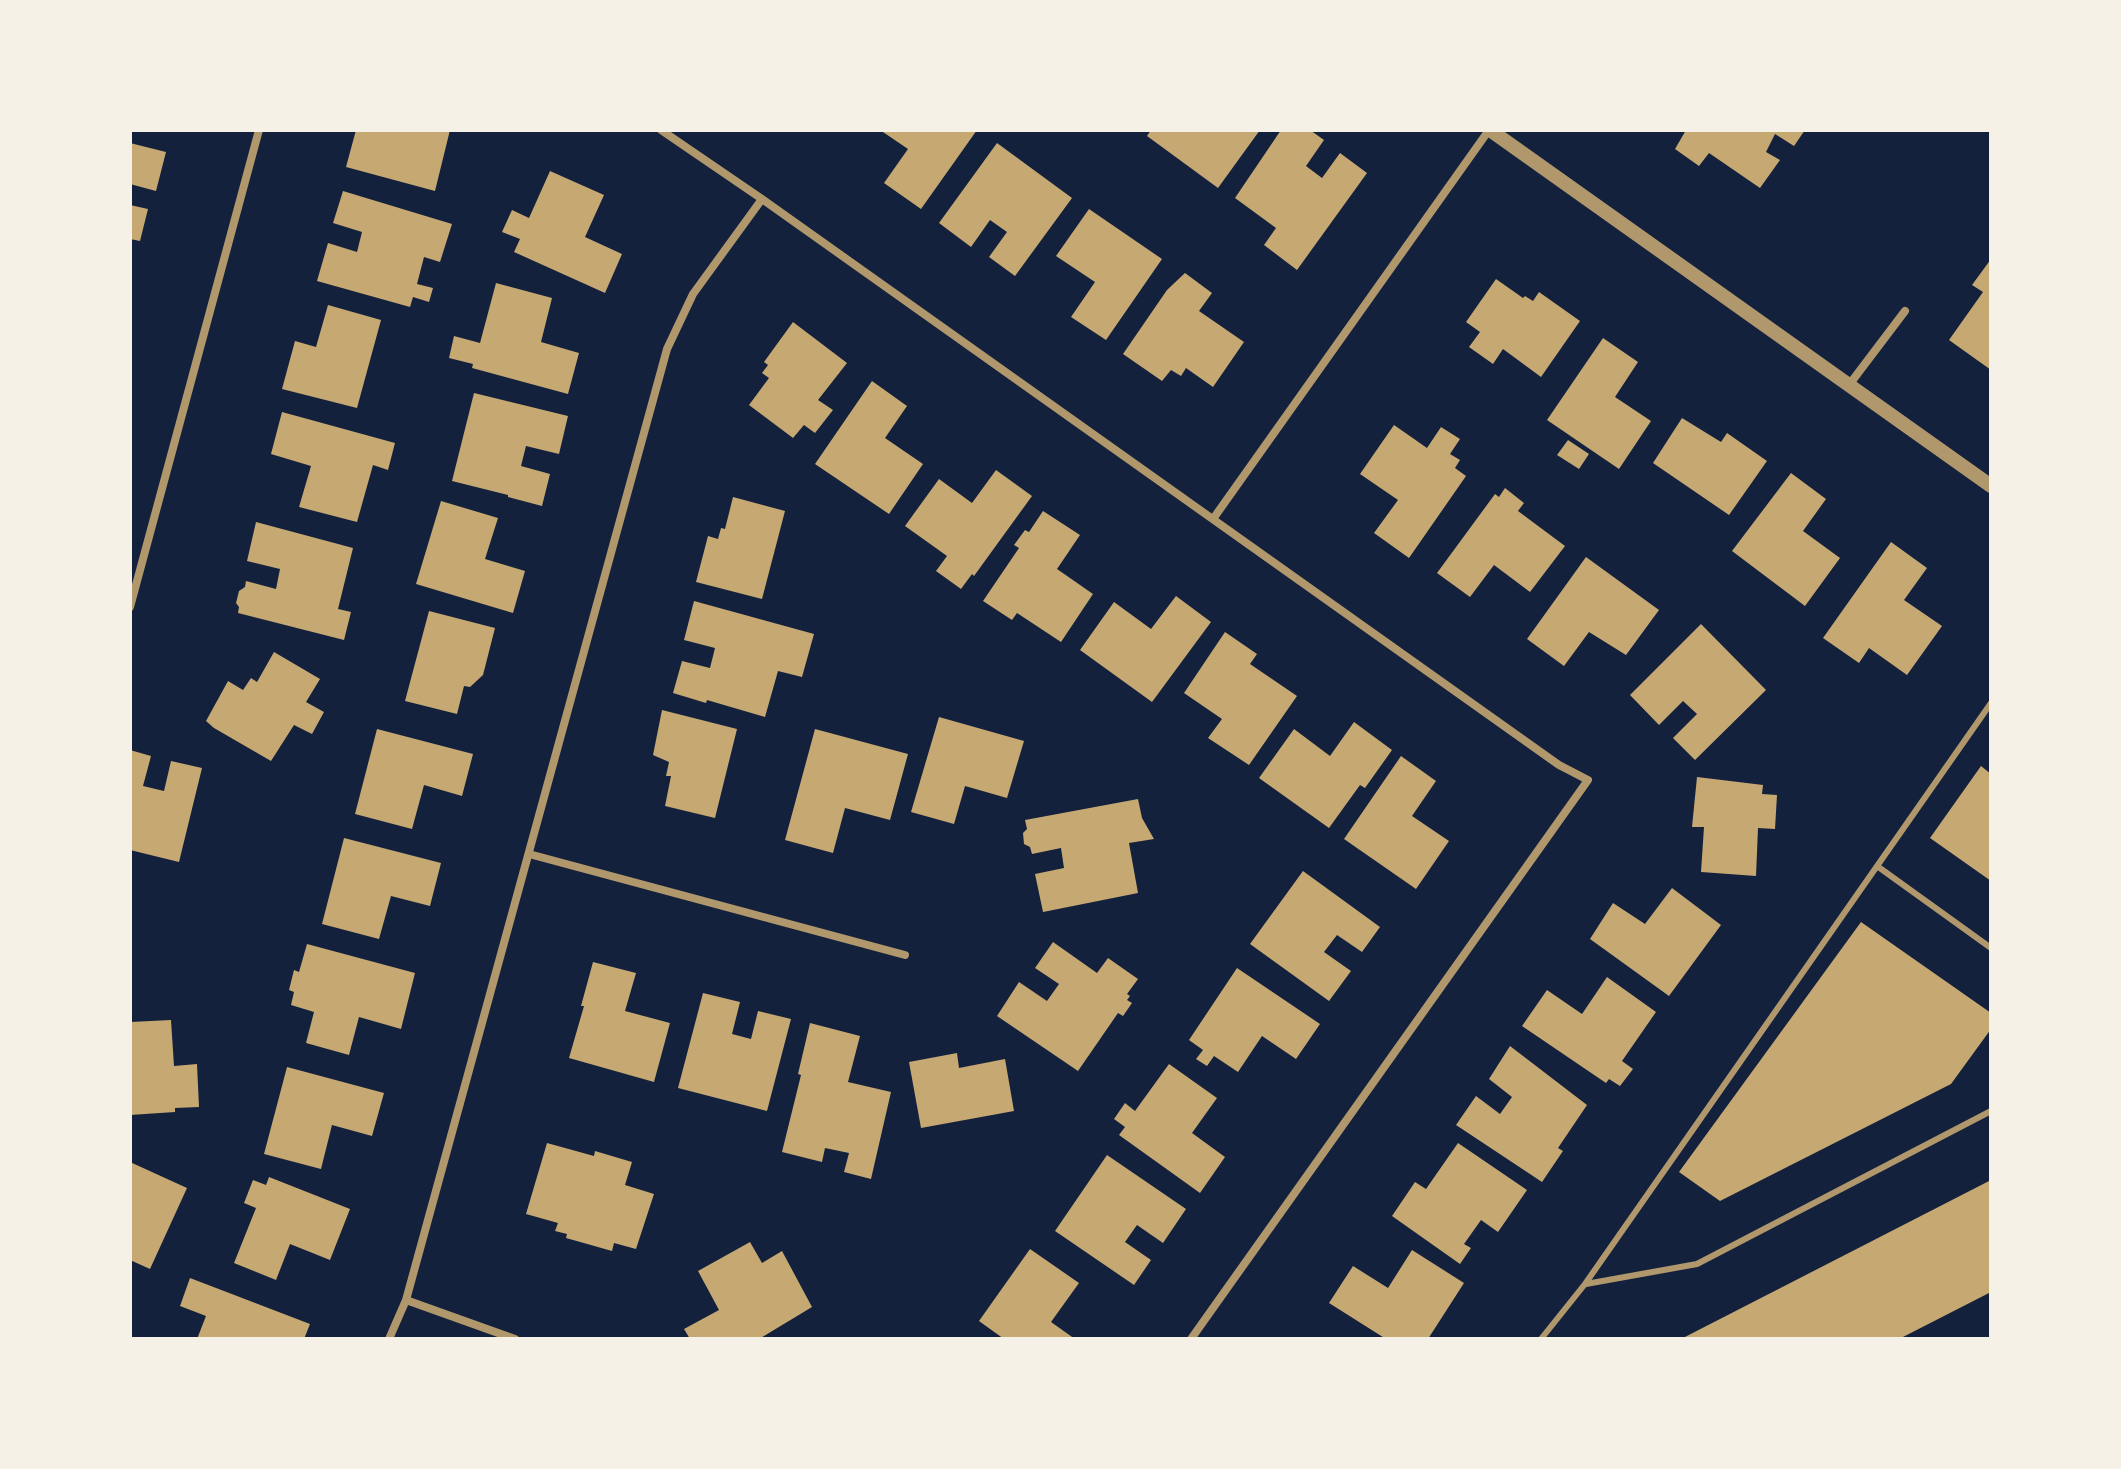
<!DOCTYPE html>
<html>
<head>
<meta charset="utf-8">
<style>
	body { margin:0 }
	#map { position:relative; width:2121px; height:1469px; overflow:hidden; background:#14213d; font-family:Jost,sans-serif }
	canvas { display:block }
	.frame { position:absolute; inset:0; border:132px solid #f6f1e7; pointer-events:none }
</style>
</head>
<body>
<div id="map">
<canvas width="2121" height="1469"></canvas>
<div class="frame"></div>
</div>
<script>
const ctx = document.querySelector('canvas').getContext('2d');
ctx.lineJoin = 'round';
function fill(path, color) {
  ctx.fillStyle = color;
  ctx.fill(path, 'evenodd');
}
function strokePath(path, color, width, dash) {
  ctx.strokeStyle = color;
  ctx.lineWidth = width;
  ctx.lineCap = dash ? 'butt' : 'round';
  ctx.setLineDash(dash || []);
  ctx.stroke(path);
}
const building = new Path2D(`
	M356 130H450L435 191 346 167Z
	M880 130H977L921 209 884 183 908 149Z
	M1151 130H1260L1218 188 1147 136Z
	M1281 130H1310L1324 140 1306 166 1322 178 1340 153 1367 173 1297 270 1264 245 1276 228 1235 198Z
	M1686 130H1805L1794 146 1775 134 1766 152 1780 160 1760 188 1709 153 1699 166 1675 149Z
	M130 143 166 152 156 191 130 184Z
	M997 143 1072 198 1015 276 989 257 1007 232 990 220 971 247 939 223Z
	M550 171 604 195 585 237 622 254 605 293 514 252 520 239 502 232 512 210 529 218Z
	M343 191 452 224 440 262 424 257 417 284 433 288 429 302 413 297 410 307 317 281 328 243 357 252 362 232 333 223Z
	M130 205 148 209 140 241 130 239Z
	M1089 209 1162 259 1106 340 1071 317 1095 282 1056 256Z
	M1991 259V370L1949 340 1983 292 1972 285Z
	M1185 273 1212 293 1199 311 1244 342 1213 387 1186 368 1181 376 1171 370 1162 381 1123 354 1167 290Z
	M1496 279 1523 298 1525 296 1533 301 1539 292 1580 321 1541 377 1503 349 1493 364 1469 347 1480 332 1466 322Z
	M496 283 552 298 541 342 579 353 568 394 472 368 473 364 449 358 454 336 480 343Z
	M328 305 381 320 357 408 282 389 295 341 316 347Z
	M793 322 847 363 818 400 833 410 815 433 804 425 793 438 749 405 769 378 762 373 768 365 764 362Z
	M1603 338 1638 362 1615 397 1651 421 1619 469 1547 420Z
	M872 381 907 406 885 438 923 464 889 514 815 464Z
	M474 393 568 416 559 454 526 446 521 466 550 474 542 506 508 497V495L452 481Z
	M282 412 395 443 388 470 373 465 357 522 299 507 311 466 271 454Z
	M1682 418 1721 442 1727 433 1767 461 1729 515 1653 463Z
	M1394 425 1427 448 1441 427 1460 439 1450 454 1460 460 1455 468 1466 476 1409 558 1374 533 1398 500 1360 474Z
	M1568 440 1589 454 1579 469 1557 455Z
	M996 470 1032 496 974 576 972 574 961 589 936 571 947 556 905 526 939 479 972 503Z
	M1791 473 1826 499 1803 531 1840 558 1805 606 1732 551Z
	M1505 488 1524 503 1518 511 1565 546 1530 592 1494 565 1470 597 1437 573 1495 494 1499 497Z
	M733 497 785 511 762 599 696 582 708 536 718 539 721 528 725 529Z
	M441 501 498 518 485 559 525 571 513 613 416 584Z
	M1043 511 1080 535 1057 569 1093 594 1061 642 1017 613 1012 620 983 601 1019 548 1014 545 1025 530 1029 532Z
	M256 522 353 548 338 609 351 612 344 640 238 613 239 607 236 603 239 591 245 587 246 581 276 589 280 569 247 561Z
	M1891 542 1927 568 1904 600 1942 626 1907 675 1869 648 1859 663 1823 638Z
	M1586 557 1659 610 1626 655 1589 632 1564 666 1527 639Z
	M1176 596 1211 622 1152 702 1080 650 1114 602 1151 629Z
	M694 601 814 634 802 677 778 671 765 717 707 700 706 703 673 693 682 661 710 668 715 648 684 640Z
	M429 611 495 628 483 675 470 687 464 686 457 714 405 701Z
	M1701 624 1766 690 1695 760 1673 738 1697 714 1683 701 1659 725 1630 695Z
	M1225 632 1257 654 1250 664 1297 696 1249 765 1208 738 1222 719 1184 693Z
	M274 652 320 679 306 702 324 712 312 734 294 725 271 761 214 728 206 721 228 681 243 690 251 678 257 682Z
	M662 710 737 729 715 818 665 806 671 776H666L669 762 653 755Z
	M939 717 1024 741 1007 798 965 786 954 824 911 812Z
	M1354 722 1392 750 1365 788 1360 785 1329 828 1259 778 1294 729 1330 756Z
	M377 729 473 754 462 796 424 785 412 829 355 814Z
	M815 729 908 754 890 820 845 808 833 853 785 840Z
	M130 750 151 756 143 786 164 791 171 761 202 768 179 862 130 850Z
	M1401 756 1436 781 1412 816 1449 841 1416 889 1344 839Z
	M1981 766 1991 774V881L1930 838Z
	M1697 777 1763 785 1762 794 1777 795 1775 829 1758 828 1756 876 1701 872 1704 827H1692Z
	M1138 799 1142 818 1154 839 1129 843 1138 893 1043 912 1035 874 1064 868 1061 848 1032 854 1030 847 1024 844 1023 833 1027 829 1025 820Z
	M344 838 441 863 430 906 391 896 379 939 322 924Z
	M1303 871 1380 927 1362 952 1337 935 1324 952 1351 971 1329 1001 1250 944Z
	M1672 888 1721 925 1669 996 1590 939 1613 903 1645 924Z
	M1861 922 1991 1013V1029L1951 1084 1720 1201 1679 1172Z
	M1053 942 1097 973 1108 958 1138 979 1127 994 1130 996 1127 1000 1132 1003 1123 1016 1118 1013 1078 1071 997 1016 1019 982 1047 1001 1059 984 1035 968Z
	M307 944 415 973 401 1029 359 1017 349 1055 306 1043 314 1012 291 1005 294 992 289 990 294 970 299 972Z
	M593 962 636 973 625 1011 670 1023 654 1082 569 1058 584 1006H581Z
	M1237 968 1320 1024 1296 1059 1262 1036 1238 1072 1214 1056 1207 1066 1196 1059 1203 1050 1189 1040Z
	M1607 977 1656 1012 1622 1061 1633 1069 1620 1086 1609 1079 1606 1083 1522 1026 1547 990 1582 1014Z
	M703 993 740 1002 732 1034 751 1039 758 1011 791 1019 767 1111 678 1088Z
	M171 1020 174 1066 197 1064 199 1107 175 1108V1112L130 1115V1022Z
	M810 1023 860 1036 848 1082 891 1092 871 1179 844 1172 849 1153 825 1148 822 1162 782 1152 801 1075 798 1074Z
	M1510 1046 1587 1105 1558 1148 1563 1151 1542 1182 1456 1125 1476 1096 1500 1114 1512 1097 1489 1079Z
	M957 1053 959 1068 1005 1059 1014 1111 921 1128 909 1062Z
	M1169 1064 1217 1098 1192 1133 1225 1157 1200 1193 1119 1135 1125 1127 1114 1119 1125 1103 1135 1111Z
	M287 1067 384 1093 372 1136 332 1125 321 1169 264 1154Z
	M547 1143 594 1156 595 1151 632 1162 625 1185 654 1194 636 1249 614 1243 612 1251 566 1238 567 1234 555 1231 558 1223 526 1214Z
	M1458 1143 1527 1190 1498 1232 1481 1220 1464 1244 1471 1248 1460 1264 1392 1216 1415 1182 1426 1189Z
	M1107 1155 1186 1209 1163 1243 1137 1225 1125 1242 1151 1260 1134 1285 1055 1231Z
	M130 1162 187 1188 150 1269 130 1260Z
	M269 1177 350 1209 330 1260 290 1244 276 1280 234 1263 256 1208 244 1203 253 1180 266 1185Z
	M1991 1180V1292L1899 1339H1681Z
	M750 1242 762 1263 782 1251 812 1307 759 1339H690L684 1329 719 1310 698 1271Z
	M1030 1249 1079 1283 1051 1322 1075 1339H1004L979 1321Z
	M1412 1250 1464 1283 1428 1339H1386L1329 1303 1353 1266 1388 1288Z
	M190 1278 310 1324 304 1339H197L206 1316 180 1306Z`);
const service = new Path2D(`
	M1877 866 1991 948
	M1586 1284 1697 1264 1991 1111
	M1541 1339 1585 1284 1991 703`);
const minor = new Path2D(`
	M661 130 762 199 1559 765 1588 780 1191 1339
	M1849 385 1905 311
	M1213 519 1489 130
	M130 607 259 130
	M529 854 905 955
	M406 1300 515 1339
	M389 1339 406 1300 667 349 693 294 762 199`);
const tertiary = new Path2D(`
	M1490 130 1991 486`);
fill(building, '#c6a872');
strokePath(service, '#b1986c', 6);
strokePath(minor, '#b1986c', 8);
strokePath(tertiary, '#b1986c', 14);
</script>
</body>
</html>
